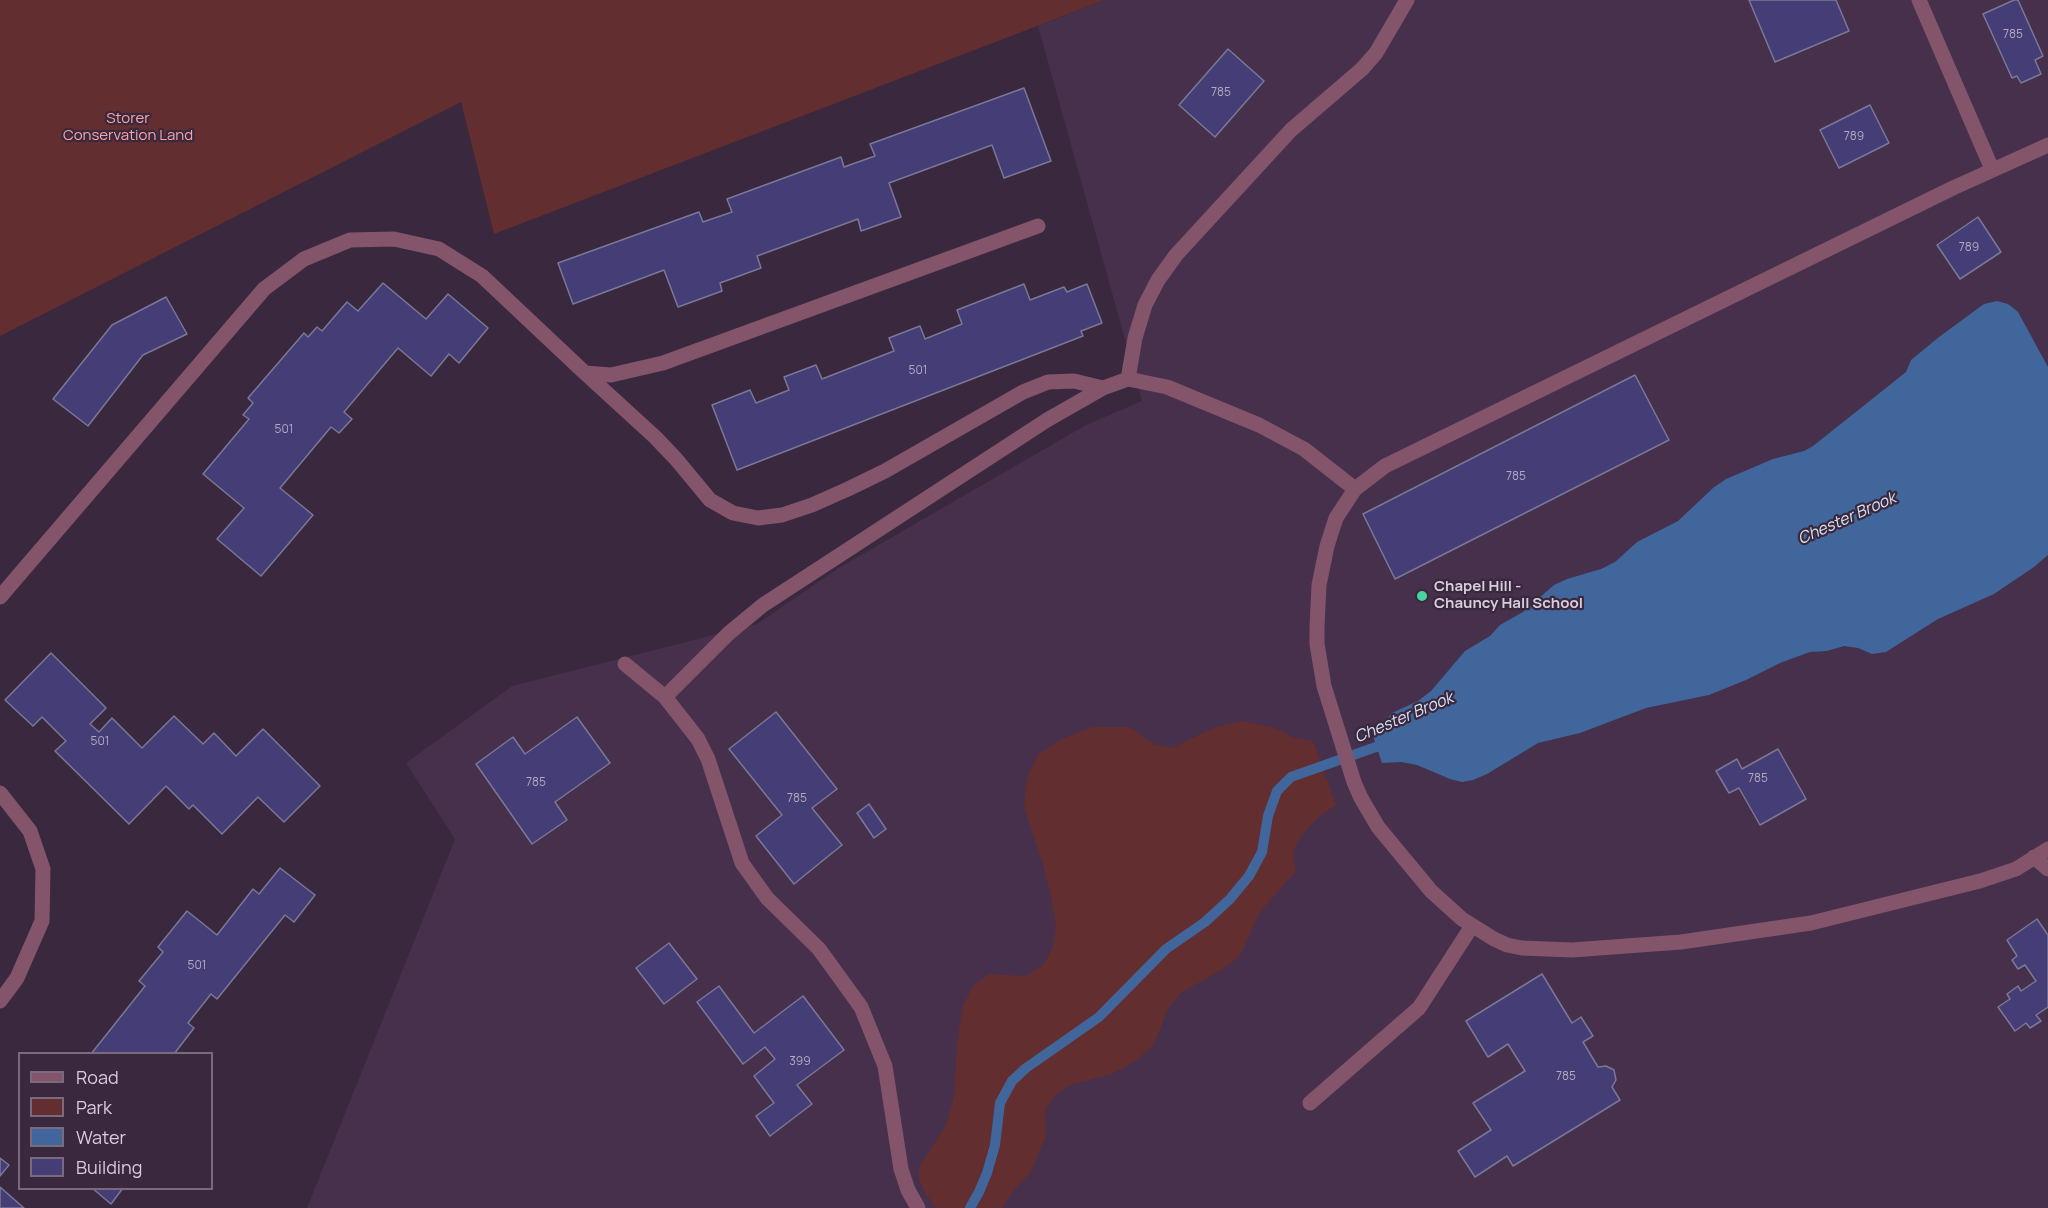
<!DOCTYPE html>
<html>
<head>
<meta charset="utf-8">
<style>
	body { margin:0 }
	#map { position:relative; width:2048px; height:1208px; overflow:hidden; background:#3a283f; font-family:Manrope,sans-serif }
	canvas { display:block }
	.legend { position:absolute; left:18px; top:1052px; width:195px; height:138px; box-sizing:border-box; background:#3a283f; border:2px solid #796a7e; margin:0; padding:8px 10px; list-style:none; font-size:18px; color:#d8cddc }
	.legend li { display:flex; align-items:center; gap:12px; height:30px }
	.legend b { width:30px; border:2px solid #796a7e }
</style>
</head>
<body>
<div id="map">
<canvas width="2048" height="1208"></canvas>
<ul class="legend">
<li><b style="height:8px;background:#83546a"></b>Road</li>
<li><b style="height:16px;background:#632e2f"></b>Park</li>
<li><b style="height:16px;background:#41669b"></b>Water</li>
<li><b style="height:16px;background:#453d76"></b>Building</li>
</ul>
</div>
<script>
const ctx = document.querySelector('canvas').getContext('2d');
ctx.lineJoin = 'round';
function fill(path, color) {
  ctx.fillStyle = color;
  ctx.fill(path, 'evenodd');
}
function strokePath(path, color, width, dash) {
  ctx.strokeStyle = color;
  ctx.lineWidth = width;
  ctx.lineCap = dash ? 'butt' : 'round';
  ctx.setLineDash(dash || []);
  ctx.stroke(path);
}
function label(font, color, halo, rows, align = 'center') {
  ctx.font = font + ' Manrope,sans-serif';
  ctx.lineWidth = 4.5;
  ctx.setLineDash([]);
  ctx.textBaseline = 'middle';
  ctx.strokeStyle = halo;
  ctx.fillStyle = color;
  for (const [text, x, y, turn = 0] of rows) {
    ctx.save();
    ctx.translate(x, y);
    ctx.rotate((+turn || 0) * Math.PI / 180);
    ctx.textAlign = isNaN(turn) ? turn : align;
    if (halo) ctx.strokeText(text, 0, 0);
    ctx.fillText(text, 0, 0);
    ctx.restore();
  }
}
const built = new Path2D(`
	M1105 0H2048V1208H307L455 839 406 763 512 686 757 624 837 569 1086 425 1142 401 1038 26Z`);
const green = new Path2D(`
	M0 0H1105L494 234 461 102 0 336Z
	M1241 721 1272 727 1296 738 1313 741 1336 805C1320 815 1299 832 1294 852 1293 857 1295 866 1296 871L1260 912 1240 956 1220 971 1182 992 1168 1008 1160 1030 1152 1046 1137 1060 1112 1074 1070 1085 1056 1094 1045 1110 1046 1136 1030 1173 1014 1190 1002 1208H936L925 1193 919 1179V1167L946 1125 954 1097 957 1042 963 1005 973 986 989 974 1026 976 1042 966 1052 950 1056 927 1051 897 1043 864 1024 807 1027 778 1038 754 1062 739 1092 727H1130L1153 744 1172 748 1213 728Z`);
const water = new Path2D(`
	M1997 301 2008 304 2018 312 2048 367V555L2034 567 1994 594 1938 619 1886 652 1872 654 1858 648 1844 646 1827 651 1810 652 1780 663 1746 680 1709 695 1646 708 1580 733 1538 743 1487 774 1473 780 1462 782 1450 779 1417 765 1401 762 1382 763 1373 736 1392 713 1418 701 1431 691 1465 651 1490 636 1500 625 1523 612 1554 585 1567 579 1601 569 1615 562 1637 542 1678 521 1713 488 1726 479 1773 459 1804 451 1813 446 1906 372 1911 360 1939 337 1984 304Z`);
const stream = new Path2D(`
	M970 1208 979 1192 987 1173 995 1145 1000 1103 1012 1081 1026 1068 1099 1017 1166 949 1205 922 1230 899 1249 876 1262 852 1268 816 1277 791 1291 777 1390 742`);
const building = new Path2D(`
	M1749 0H1836L1849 31 1775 62Z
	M2014 0H2018L2043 56 2035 60 2041 74 2021 83 2017 76 2012 78 1983 14Z
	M1228 49 1264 81 1215 137 1179 105Z
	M1024 88 1051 161 1004 178 992 145 889 183 901 217 861 231 858 219 757 256 761 268 720 283 722 291 678 307 664 270 573 304 558 263 699 212 703 222 732 212 727 199 841 157 844 167 875 156 870 144Z
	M1870 105 1889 143 1839 168 1820 130Z
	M1978 217 2001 252 1960 279 1937 245Z
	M383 283 426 319 448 294 488 328 459 363 449 354 431 376 398 348 344 412 352 419 339 433 331 427 280 488 313 515 261 576 217 539 244 508 203 474 249 419 243 415 253 403 248 398 304 333 308 337 317 327 322 331 347 302 358 311Z
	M1024 284 1030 300 1064 287 1067 292 1087 284 1102 323 1081 331 1083 336 737 470 712 405 750 390 756 403 789 390 784 377 816 365 822 379 894 351 889 338 920 326 925 339 962 324 957 310Z
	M166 297 187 334 143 355 88 426 53 399 112 325Z
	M1635 375 1669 440 1395 579 1363 514Z
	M51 653 106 708 90 724 99 732 112 718 142 748 174 716 203 744 214 733 236 756 263 729 320 786 284 822 258 797 222 834 193 805 189 809 166 786 129 824 55 751 66 741 42 717 33 726 5 700Z
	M776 712 837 789 812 808 842 845 794 884 756 836 782 815 729 749Z
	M577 717 610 763 555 802 567 820 532 844 476 764 513 737 525 754Z
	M1778 749 1806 799 1760 825 1739 788 1729 793 1716 771 1737 759 1742 769Z
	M869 804 886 829 874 838 857 813Z
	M280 868 315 895 294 922 285 915 217 999 211 994 188 1023 194 1028 174 1054H91L145 986 139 981 163 952 158 947 187 911 217 935 253 889 259 894Z
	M2037 919 2048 935V1007L2036 1015 2041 1021 2030 1028 2026 1023 2015 1031 1998 1007 2010 999 2007 994 2018 986 2021 991 2036 981 2025 965 2018 969 2012 960 2017 956 2007 940Z
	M669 943 697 979 664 1004 636 968Z
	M1542 974 1572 1023 1581 1017 1593 1036 1583 1042 1598 1067 1606 1066 1614 1070 1616 1080 1612 1087 1620 1100 1513 1166 1507 1156 1475 1177 1458 1151 1491 1130 1473 1103 1525 1071 1508 1044 1488 1057 1466 1021Z
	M719 986 754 1033 803 996 844 1050 797 1085 812 1104 770 1136 756 1116 774 1103 754 1076 775 1059 765 1047 743 1064 697 1002Z
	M0 1158 9 1165 0 1176Z
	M0 1187 24 1208H0Z
	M92 1188H123L111 1204Z`);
const minor = new Path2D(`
	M1919 0 1992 169
	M2048 145 1953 188 1385 466 1355 489 1336 518 1327 546 1319 585 1317 627V644L1324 686 1354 782 1361 798 1378 827 1431 891 1462 919 1494 939 1507 945 1522 948 1572 950 1681 942 1811 923 1980 881 2016 869 2048 849
	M585 373 655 437 676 459 710 500 733 513 758 518 782 515 812 505 848 489 885 471 1023 392 1048 382 1074 381 1103 388
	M1128 379 1135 338 1145 305 1158 280 1176 255 1291 130 1362 69 1376 53 1407 0
	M0 597 264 289 304 259 350 240 394 239 439 249 482 276 585 373 611 375 663 363 1038 226
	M625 664 665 697 698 739 708 759 742 863 767 898 819 949 861 1007 885 1066 901 1169 908 1190 918 1208
	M665 697 729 633 763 605 1047 420 1103 388 1128 379 1167 387 1259 425 1304 449 1355 489
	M0 793 30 831 43 869 42 921 17 978 0 1001
	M2034 857 2048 869
	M1310 1103 1419 1008 1472 926`);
const markers = [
	[1422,596,6,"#45d49f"]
];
const numberNames = [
	["785",2013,35],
	["785",1221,93],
	["789",1854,137],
	["789",1969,248],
	["501",918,371],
	["501",284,430],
	["785",1516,477],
	["501",100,742],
	["785",1758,779],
	["785",536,783],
	["785",797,799],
	["501",197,966],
	["399",800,1062],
	["785",1566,1077]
];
const parkNames = [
	["Storer",128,119],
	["Conservation Land",128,136]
];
const poiNames = [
	["Chapel Hill -",1434,587],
	["Chauncy Hall School",1434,604]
];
const waterNames = [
	["Chester Brook",1847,519,-24],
	["Chester Brook",1404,718,-23]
];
fill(built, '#46304c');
fill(green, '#632e2f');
fill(water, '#41669b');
strokePath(stream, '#41669b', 10);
fill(building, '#453d76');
strokePath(building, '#7a7897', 1.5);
strokePath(minor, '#83546a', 15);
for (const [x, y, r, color] of markers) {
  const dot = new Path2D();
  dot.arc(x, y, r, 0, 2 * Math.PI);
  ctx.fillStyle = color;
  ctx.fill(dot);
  strokePath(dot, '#3a283f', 2);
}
label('12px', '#b3a9c2', null, numberNames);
label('15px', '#f9a5a3', '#3a283f', parkNames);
label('bold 15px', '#d8cddc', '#3a283f', poiNames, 'left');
label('italic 16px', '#d7e2f2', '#3a283f', waterNames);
</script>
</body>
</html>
